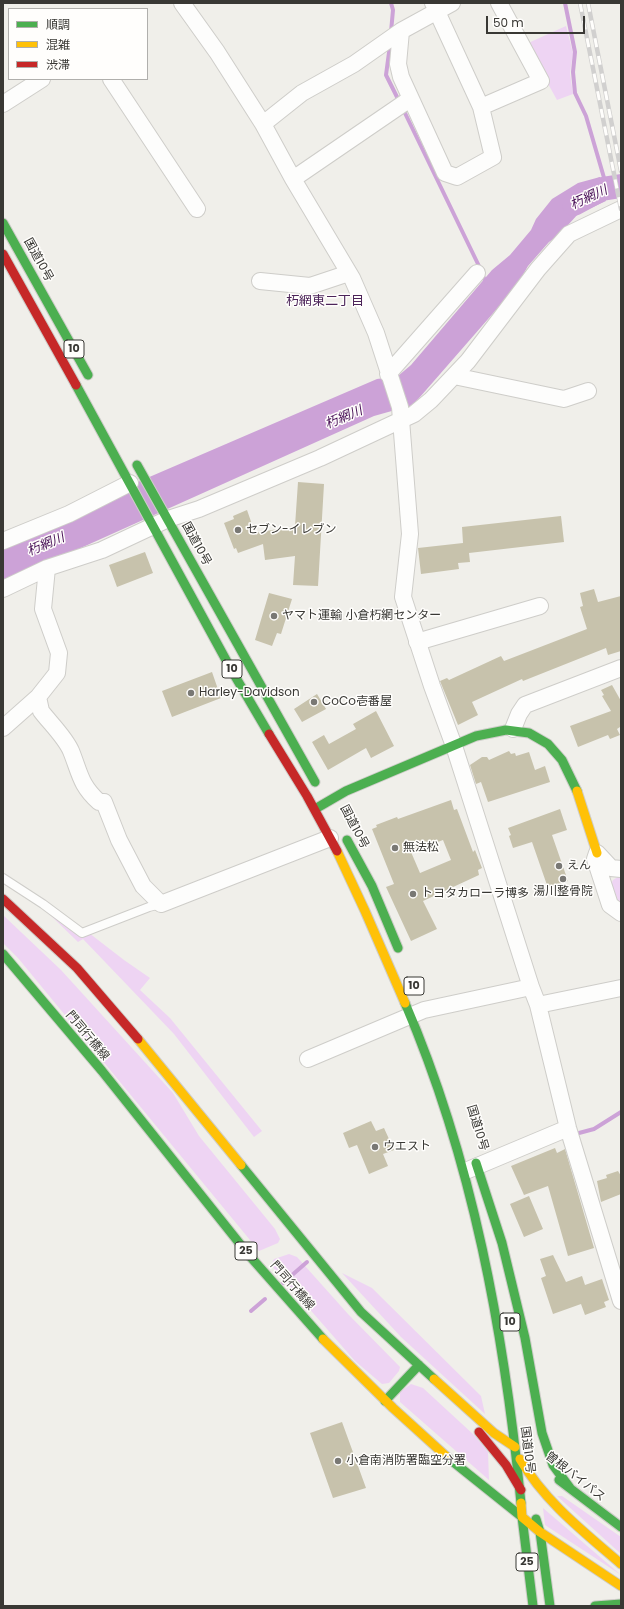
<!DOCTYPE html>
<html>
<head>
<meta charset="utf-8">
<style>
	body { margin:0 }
	#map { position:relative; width:624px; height:1609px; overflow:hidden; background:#f0efea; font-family:Poppins,"Noto Sans JP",sans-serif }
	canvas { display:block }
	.frame { position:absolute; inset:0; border:4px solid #393834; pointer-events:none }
	.legend { position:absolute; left:8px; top:8px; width:140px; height:72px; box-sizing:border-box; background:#fffefc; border:1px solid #b0afac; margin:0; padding:5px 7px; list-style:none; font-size:12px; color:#393834 }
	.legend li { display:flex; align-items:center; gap:8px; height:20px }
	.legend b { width:20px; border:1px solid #b0afac }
	.scale { position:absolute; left:486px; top:16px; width:99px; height:18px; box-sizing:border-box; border:2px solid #393834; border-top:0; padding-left:5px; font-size:12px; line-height:14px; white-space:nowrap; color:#393834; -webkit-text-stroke:3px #fffefc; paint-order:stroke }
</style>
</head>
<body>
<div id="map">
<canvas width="624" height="1609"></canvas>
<div class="frame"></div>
<ul class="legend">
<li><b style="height:5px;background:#4caf50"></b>順調</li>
<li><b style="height:5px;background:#ffc107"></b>混雑</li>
<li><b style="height:5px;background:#c62828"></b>渋滞</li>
</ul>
<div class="scale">50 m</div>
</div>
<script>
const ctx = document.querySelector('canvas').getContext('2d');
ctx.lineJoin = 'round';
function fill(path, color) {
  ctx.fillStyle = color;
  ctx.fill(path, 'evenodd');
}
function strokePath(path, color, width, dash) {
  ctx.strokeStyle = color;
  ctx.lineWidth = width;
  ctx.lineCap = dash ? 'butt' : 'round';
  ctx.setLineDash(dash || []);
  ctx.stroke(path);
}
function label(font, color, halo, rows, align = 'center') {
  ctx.font = font + ' Poppins,"Noto Sans JP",sans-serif';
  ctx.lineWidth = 3;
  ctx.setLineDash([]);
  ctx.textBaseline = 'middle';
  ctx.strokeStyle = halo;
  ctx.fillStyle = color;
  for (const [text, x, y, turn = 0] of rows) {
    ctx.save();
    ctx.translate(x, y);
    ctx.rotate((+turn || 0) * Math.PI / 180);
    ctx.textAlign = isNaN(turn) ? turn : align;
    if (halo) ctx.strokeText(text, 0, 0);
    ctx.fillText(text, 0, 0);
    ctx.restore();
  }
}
const green = new Path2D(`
	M566 26 573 53 570 73 573 94 557 100 526 44Z
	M621 875V903L615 899 610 887 613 880Z
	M44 909 89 933 124 960 150 978 140 990 170 1018 262 1131 254 1137 174 1034 83 939 78 942Z
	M3 915 61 970 173 1093 199 1136 275 1229 280 1239 278 1243 259 1251 18 958 3 943Z
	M289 1254 297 1257 348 1314 400 1367 399 1371 389 1383 382 1384 355 1361 271 1265 274 1259Z
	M342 1273 372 1288 481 1396 485 1414 401 1337Z
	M411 1384 423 1388 474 1435 488 1452 489 1480 400 1402V1392Z
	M557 1496H562L621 1537V1554Z
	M543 1508 621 1575 545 1525Z`);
const water = new Path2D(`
	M600 177 606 201 578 214 559 235 549 242 528 266 516 287 413 405 374 416 3 583V540L377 379 398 376 411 365 492 270 510 255 531 230 536 219 552 199 578 183Z`);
const stream = new Path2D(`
	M565 3 575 52 573 72 575 93 586 116 607 188
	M391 32 393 10 391 3
	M390 45 386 75 400 103
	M403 109 478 264 486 283
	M579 1133 594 1129 621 1112
	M283 1283 307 1262
	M251 1311 265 1299`);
const river = new Path2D(`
	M574 204 602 189 621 186`);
const building = new Path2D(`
	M298 482 324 484 318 586 293 585 295 556 265 560 263 544 238 553 236 548 234 549 224 523 234 519 233 516 247 510 255 533 295 526Z
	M561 516 564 542 469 553 470 562 458 563 459 569 421 574 418 548 463 543 462 527Z
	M145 552 153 573 117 587 109 565Z
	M594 589 598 602 621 596V651L608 655 606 648 523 681 522 679 472 702 478 715 458 725 440 681 447 678 449 680 501 656 504 661 587 629 580 607 583 606 580 593Z
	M269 593 292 599 281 634 277 633 272 646 255 640Z
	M212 672 221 698 172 717 162 691Z
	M612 685 621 701V729L620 727 617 729 620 735 610 739 608 735 578 747 570 726 611 711 602 696 604 695 601 690Z
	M317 694 326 709 302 722 294 709Z
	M376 711 394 746 371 758 366 748 328 770 312 742 324 735 329 744 356 729 353 724Z
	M509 751 511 754 515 753 516 756 529 752 535 770 545 766 550 782 488 802 481 782 476 784 470 765 482 757H487L489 760Z
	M451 800 454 810 457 809 473 852 475 850 482 868 478 870 479 875 423 901 437 929 411 941 386 887 394 884 372 829 377 827 376 825 397 817 398 819ZM443 840 451 860 420 873 411 852Z
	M560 809 567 830 552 835 568 881 548 888 532 842 513 848 509 836 511 835 508 828Z
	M371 1121 376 1131 384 1128 394 1150 383 1154 388 1166 369 1174 357 1145 349 1148 343 1133Z
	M555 1148 557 1153 565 1149 594 1248 568 1256 548 1186 524 1195 511 1166Z
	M618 1171 621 1176V1194L601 1202 597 1181 607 1178 606 1175Z
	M529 1196 543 1229 524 1237 510 1204Z
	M553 1255 566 1282 582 1276 585 1285 602 1279 609 1300 604 1302 606 1307 585 1315 581 1304 553 1314 541 1278 546 1276 540 1259Z
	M342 1422 366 1488 333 1498 310 1433Z`);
const lane = new Path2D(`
	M3 878 43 904 82 933 149 907 161 904`);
const street = new Path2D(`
	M182 3 217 52 263 124 293 179 352 278 376 333 400 407 410 534 403 597 432 686 454 746 531 987 538 1005 568 1128 621 1301
	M401 31 398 64 401 77 445 173 457 177 493 157 481 107 433 3
	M111 79 197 209
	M3 104 42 79
	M481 107 541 81 499 3
	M263 124 302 93 354 64 401 31 452 3
	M293 179 410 99
	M260 281 310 286 349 273
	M388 374 477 273
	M454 376 564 399 588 391
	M3 541 69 514 130 483
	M47 568 43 609 59 653 57 673 38 697 41 711C50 723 65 737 71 751 80 773 80 785 99 802H104L119 840 143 886 161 904 330 838
	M3 589 47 568 102 550 168 519 199 509 320 458 414 414 431 400 468 361 538 269 569 234 621 209
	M417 642 540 606
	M3 728 38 697
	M513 729 519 714 525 705 621 668
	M621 869 611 868 597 853 595 859 610 905 621 913
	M538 1005 621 988
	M308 1059 424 1010 531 987
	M468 1170 568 1128`);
const fast = new Path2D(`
	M3 223 88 375
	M76 385 232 671 269 734
	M137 465 315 782
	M315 809 346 791 476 736 506 730 529 733 548 744 562 760 577 791
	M347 840 372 886 398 948
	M3 954 102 1071 248 1254 323 1339
	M405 1003C473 1161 504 1332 521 1503
	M476 1163 502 1243 525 1338 542 1433 553 1465 570 1488
	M241 1165 361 1312 434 1379
	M385 1401 419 1365
	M447 1457 522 1517 533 1606
	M559 1480 621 1527
	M536 1519 540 1532 550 1606
	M595 1606 621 1604`);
const slow = new Path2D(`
	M577 791 597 853
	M337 851 365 911 405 1003
	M138 1039 241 1165
	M323 1339 393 1408 447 1457
	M434 1379 494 1433 515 1447
	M520 1459C545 1502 584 1532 621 1564
	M521 1503 522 1517 540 1532 621 1586`);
const jam = new Path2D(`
	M3 254 76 385
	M269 734 307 796 337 851
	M3 899 77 968 138 1039
	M479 1432 506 1465 521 1490`);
const rail = new Path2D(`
	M580 3 621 209
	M588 3 621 171`);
const markers = [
	[238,530,4,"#797874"],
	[274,616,4,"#797874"],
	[191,693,4,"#797874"],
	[314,702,4,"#797874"],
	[395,848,4,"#797874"],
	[559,866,4,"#797874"],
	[563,879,4,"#797874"],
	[413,894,4,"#797874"],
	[375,1147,4,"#797874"],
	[338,1461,4,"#797874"]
];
const shields = [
	[74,349,20],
	[232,669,20],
	[414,986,20],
	[246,1251,22],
	[510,1322,20],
	[527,1562,22]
];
const shieldNames = [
	["10",74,349],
	["10",232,669],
	["10",414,986],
	["25",246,1251],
	["10",510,1322],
	["25",527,1562]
];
const streetNames = [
	["国道10号",38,260,61],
	["国道10号",196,544,61],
	["国道10号",354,827,62],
	["門司行橋線",87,1036,50],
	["国道10号",477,1128,73],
	["門司行橋線",292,1286,49],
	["国道10号",527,1450,83],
	["曽根バイパス",575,1477,38]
];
const poiNames = [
	["セブン-イレブン",246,530],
	["ヤマト運輸 小倉朽網センター",282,616],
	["Harley-Davidson",199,693],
	["CoCo壱番屋",322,702],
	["無法松",403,848],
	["えん",567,866],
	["湯川整骨院",563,892,"center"],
	["トヨタカローラ博多",421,894],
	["ウエスト",383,1147],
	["小倉南消防署臨空分署",346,1461]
];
const waterNames = [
	["朽網川",589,198,-24],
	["朽網川",344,418,-23],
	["朽網川",46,545,-23]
];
const neighbourhoodNames = [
	["朽網東二丁目",325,302]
];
fill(green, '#eed4f3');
fill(water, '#cca2d7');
strokePath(stream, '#cca2d7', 4);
strokePath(river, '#cca2d7', 24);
fill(building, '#c7c2ac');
strokePath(lane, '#cecdc9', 10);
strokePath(street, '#cecdc9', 18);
strokePath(fast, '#cecdc9', 11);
strokePath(slow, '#cecdc9', 11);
strokePath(jam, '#cecdc9', 11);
strokePath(lane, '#fdfdfc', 8);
strokePath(street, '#fdfdfc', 16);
strokePath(fast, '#4caf50', 9);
strokePath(slow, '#ffc107', 9);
strokePath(jam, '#c62828', 9);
strokePath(rail, '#d1d0cf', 4.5);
strokePath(rail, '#fffefc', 3, [9]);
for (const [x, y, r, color] of markers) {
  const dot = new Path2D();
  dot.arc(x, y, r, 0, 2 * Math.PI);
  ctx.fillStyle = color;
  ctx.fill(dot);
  strokePath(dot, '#fffefc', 1.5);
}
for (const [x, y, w] of shields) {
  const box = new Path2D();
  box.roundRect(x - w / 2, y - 9, w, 18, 3);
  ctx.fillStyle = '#fffefc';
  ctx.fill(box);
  strokePath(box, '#393834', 1);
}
label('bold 11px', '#393834', null, shieldNames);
label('12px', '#393834', '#fffefc', streetNames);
label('12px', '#393834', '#fffefc', poiNames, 'left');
label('italic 13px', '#450c54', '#fffefc', waterNames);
label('13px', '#4c2459', '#fffefc', neighbourhoodNames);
</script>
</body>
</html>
